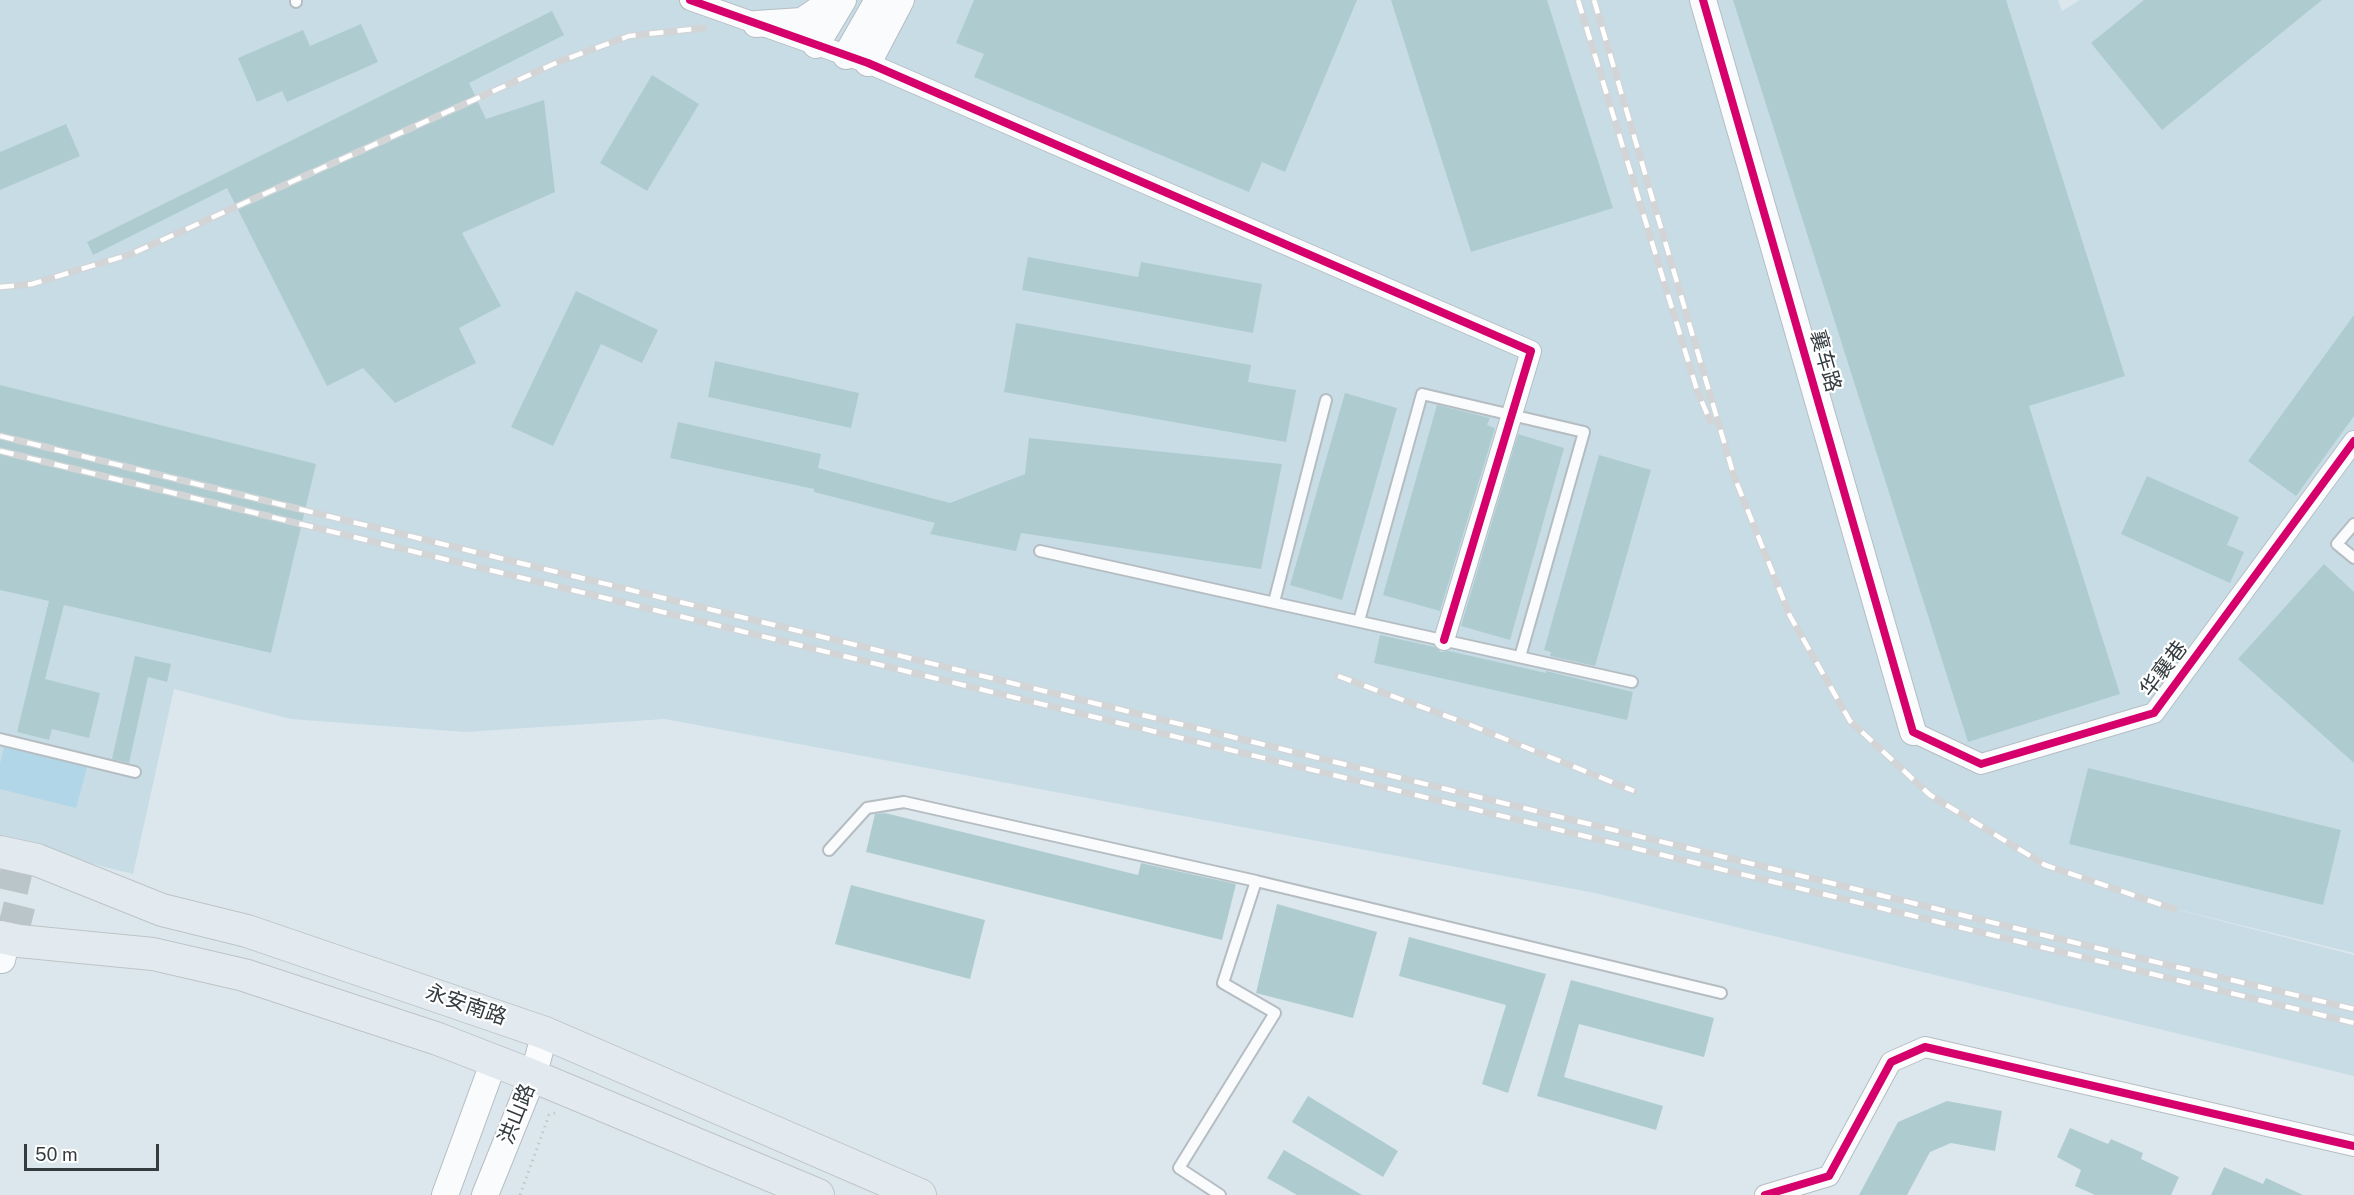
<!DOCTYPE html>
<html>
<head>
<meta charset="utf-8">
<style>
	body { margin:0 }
	#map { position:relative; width:2354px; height:1195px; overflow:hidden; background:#dce7ed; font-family:"Public Sans",sans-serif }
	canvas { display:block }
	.scale { position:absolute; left:24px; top:1144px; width:135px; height:27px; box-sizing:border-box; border:3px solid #343c40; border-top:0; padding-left:8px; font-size:18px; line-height:21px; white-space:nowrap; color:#343c40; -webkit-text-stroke:4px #fff; paint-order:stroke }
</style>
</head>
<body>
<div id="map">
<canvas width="2354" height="1195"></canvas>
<div class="scale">50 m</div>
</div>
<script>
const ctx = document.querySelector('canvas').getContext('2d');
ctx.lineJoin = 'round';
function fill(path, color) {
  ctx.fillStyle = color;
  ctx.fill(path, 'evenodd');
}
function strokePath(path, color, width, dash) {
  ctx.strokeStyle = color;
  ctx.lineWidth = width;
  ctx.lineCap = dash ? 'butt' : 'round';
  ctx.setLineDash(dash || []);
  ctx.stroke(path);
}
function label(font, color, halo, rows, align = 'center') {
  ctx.font = font + ' "Public Sans","Noto Sans SC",sans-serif';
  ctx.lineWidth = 4.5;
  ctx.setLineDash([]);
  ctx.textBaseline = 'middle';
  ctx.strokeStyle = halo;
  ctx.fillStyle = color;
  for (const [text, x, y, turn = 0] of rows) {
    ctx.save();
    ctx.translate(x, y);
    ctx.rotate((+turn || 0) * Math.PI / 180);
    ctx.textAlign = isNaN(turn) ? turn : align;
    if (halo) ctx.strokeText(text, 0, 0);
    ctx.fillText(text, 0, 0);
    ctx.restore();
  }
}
const built = new Path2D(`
	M0 0H2058L2062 11 2080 0H2354V953L2131 898 2354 955V1076L1595 893 665 719 465 732 291 719 174 689 133 874 0 841Z`);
const green = new Path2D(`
	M4 747 87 767 76 808 0 789V764Z`);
const building = new Path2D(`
	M974 0H1357L1285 172 1262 162 1249 192 974 77 984 54 956 43Z
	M1391 0H1547L1613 208 1471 252Z
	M1733 0H2006L2125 376 2029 406 2120 694 1968 742Z
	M2144 0H2322L2162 130 2091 43Z
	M552 11 564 35 469 83 486 119 544 100 555 192 462 233 501 306 459 328 476 363 395 403 363 368 327 386 227 188 93 255 87 242Z
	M361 24 378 62 287 102 282 91 257 102 238 58 303 30 310 46Z
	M652 75 699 104 647 191 600 163Z
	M66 124 80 156 0 190V152Z
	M1028 257 1138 277 1141 262 1262 284 1253 333 1022 290Z
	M576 291 658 330 642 363 601 344 553 446 511 427Z
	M2354 315V416L2296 496 2248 461Z
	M1016 323 1251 365 1248 382 1296 390 1286 442 1004 392Z
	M715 361 859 393 851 428 708 397Z
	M0 385 316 464 271 653 64 605 45 679 100 693 89 738 52 729 49 740 17 732 49 601 0 590Z
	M1345 393 1397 408 1342 600 1290 585Z
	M1437 405 1490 418 1487 425 1495 428 1440 611 1383 595Z
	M678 422 821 454 818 468 950 503 1025 474 1029 438 1282 464 1261 569 1021 533 1016 551 930 534 935 523 814 492V489L670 458Z
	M1518 434 1564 448 1510 640 1461 626Z
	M1599 455 1651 470 1595 666 1550 656 1551 652 1544 650Z
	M2147 476 2239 517 2227 545 2244 552 2230 583 2121 534Z
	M2324 564 2354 592V763L2238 659Z
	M1380 635 1435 647 1441 652 1449 651 1546 673V671L1633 692 1627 720 1374 663Z
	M135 656 171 664 167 682 148 677 129 763 112 759Z
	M2088 768 2341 830 2323 905 2069 844Z
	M885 813 1138 875 1141 863 1236 884 1222 940 866 852 875 814Z
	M851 885 985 920 970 979 835 944Z
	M1277 904 1377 932 1353 1018 1256 993Z
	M1409 937 1546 974 1508 1093 1482 1084 1506 1005 1399 976Z
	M1571 980 1714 1018 1704 1057 1579 1024 1564 1077 1663 1106 1656 1130 1537 1096Z
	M1308 1096 1398 1151 1383 1177 1292 1122Z
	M1947 1101 2002 1111 1995 1151 1951 1143 1930 1152 1907 1195H1859L1898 1122Z
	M2070 1128 2108 1144 2111 1139 2143 1153 2141 1159 2179 1177 2171 1195H2095L2075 1186 2081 1170 2057 1157Z
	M1284 1150 1362 1195H1297L1267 1178Z
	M2224 1167 2263 1184 2266 1178 2303 1195H2211Z`);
const primaryTunnel = new Path2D(`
	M0 872 43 882
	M0 917 32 925`);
const path = new Path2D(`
	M520 1195 549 1115 558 1112`);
const service = new Path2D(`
	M296 2V0
	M2354 524 2337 544 2354 558
	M1040 551 1632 682
	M1274 602 1326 400
	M1359 621 1422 394 1584 432 1520 657
	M0 739 135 772
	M829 850 867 808 904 802 1256 881
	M1220 1195 1179 1168 1275 1013 1223 983 1256 881 1721 993`);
const minor = new Path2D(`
	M690 0 868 63 1531 351 1444 640
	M1913 732 1981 764 2154 713 2354 441
	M1765 1195 1829 1176 1891 1062 1925 1047 2354 1146`);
const tertiary = new Path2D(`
	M1703 0 1913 732
	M756 24 802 21 827 4 830 0
	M816 45 843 0
	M846 56 878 0
	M868 63 901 0
	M0 959 2 960 7 938
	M445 1195 494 1061
	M485 1195 533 1076 545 1033`);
const primary = new Path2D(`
	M0 852 37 860 162 910 247 931 545 1033 920 1195
	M0 937 19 941 153 954 244 975 438 1039 533 1076 818 1195`);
const rail = new Path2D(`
	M1578 0 1697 390 1710 421
	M1594 0 1734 476 1790 616 1850 721 1930 795 2045 865 2174 909
	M0 287 32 284 131 254 558 62 629 36 703 28
	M0 436 2101 949 2354 1009
	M0 451 2354 1023
	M1338 676 1468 724 1634 791`);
const cycleway = new Path2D(`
	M690 0 868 63 1531 351 1444 640
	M1703 0 1913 732 1981 764 2154 713 2354 441
	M1765 1195 1829 1176 1891 1062 1925 1047 2354 1146`);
const streetNames = [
	["襄车路",1825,361,74],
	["华襄巷",2164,669,-53],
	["永安南路",466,1005,19],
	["洪山路",517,1114,-68]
];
fill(built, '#c8dce5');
fill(green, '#b0d6e7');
fill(building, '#aeccd0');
strokePath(primaryTunnel, '#bac5ca', 32, [32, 16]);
strokePath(service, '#b5bdc2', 14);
strokePath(minor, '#b5bdc2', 22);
strokePath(tertiary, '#b5bdc2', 28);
strokePath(primary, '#bec4c7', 34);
strokePath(path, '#c4c8ca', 3, [1.5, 4.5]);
strokePath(service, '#fafbfc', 10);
strokePath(minor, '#fafbfc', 20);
strokePath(tertiary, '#fafbfc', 26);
strokePath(primary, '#e2eaf0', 32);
strokePath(rail, '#d2d4d6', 7);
strokePath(rail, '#fff', 4.5, [14]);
strokePath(cycleway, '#d6006c', 8);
label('21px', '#343c40', '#fff', streetNames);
</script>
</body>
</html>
